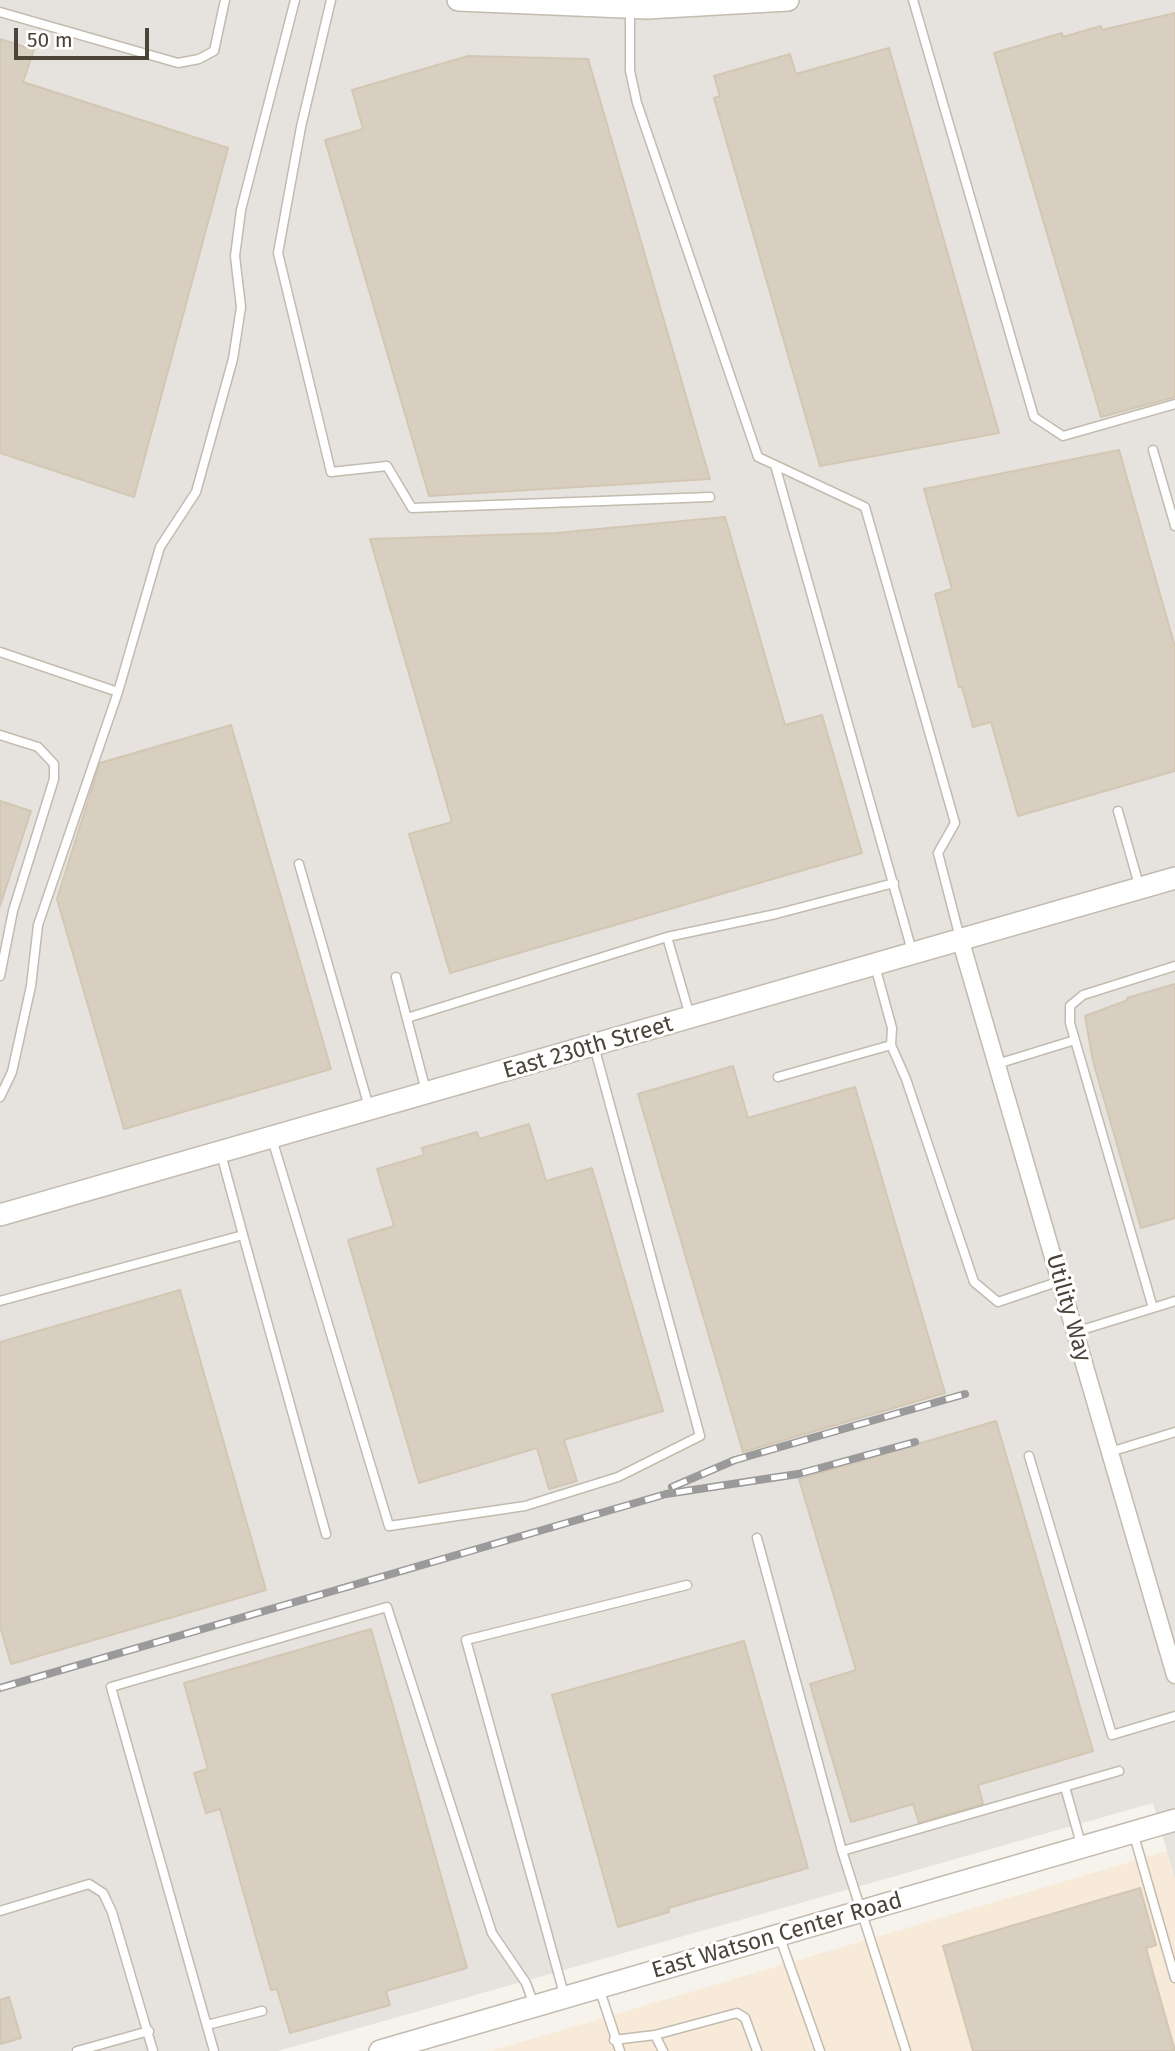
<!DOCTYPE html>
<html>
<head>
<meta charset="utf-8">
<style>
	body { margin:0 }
	#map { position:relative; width:1175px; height:2051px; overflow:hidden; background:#f6f3ec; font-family:"Fira Sans",sans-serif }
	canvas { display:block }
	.scale { position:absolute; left:14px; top:28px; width:135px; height:32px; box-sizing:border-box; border:4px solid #4b4439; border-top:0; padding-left:9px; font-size:21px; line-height:24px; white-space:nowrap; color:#4b4439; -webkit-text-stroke:5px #fff; paint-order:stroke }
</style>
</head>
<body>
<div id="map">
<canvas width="1175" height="2051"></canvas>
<div class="scale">50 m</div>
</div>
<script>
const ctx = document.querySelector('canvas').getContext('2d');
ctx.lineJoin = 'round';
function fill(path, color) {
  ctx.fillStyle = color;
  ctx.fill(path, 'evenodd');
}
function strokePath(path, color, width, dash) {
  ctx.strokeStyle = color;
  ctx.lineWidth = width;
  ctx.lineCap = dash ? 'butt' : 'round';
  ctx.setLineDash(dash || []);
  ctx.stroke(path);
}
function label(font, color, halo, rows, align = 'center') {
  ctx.font = font + ' "Fira Sans",sans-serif';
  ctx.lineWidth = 6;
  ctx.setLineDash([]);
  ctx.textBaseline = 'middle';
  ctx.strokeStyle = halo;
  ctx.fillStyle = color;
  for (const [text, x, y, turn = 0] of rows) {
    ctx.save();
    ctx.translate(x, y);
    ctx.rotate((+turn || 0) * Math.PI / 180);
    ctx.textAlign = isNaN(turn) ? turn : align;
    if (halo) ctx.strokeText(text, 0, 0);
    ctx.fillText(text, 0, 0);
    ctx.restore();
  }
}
const commercial = new Path2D(`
	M1167 1851 1175 1879V2051H491Z`);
const industrial = new Path2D(`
	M0 0H1175V1879L1153 1803 278 2051H0Z`);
const building = new Path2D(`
	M1175 13V397L1101 417 994 53 1062 33 1063 37 1101 26 1102 30Z
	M0 39 34 50 23 82 228 148 134 497 0 453Z
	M889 48 999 433 820 466 714 98 720 96 714 76 790 54 796 74Z
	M468 56 588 59 710 479 429 496 325 140 363 129 352 90Z
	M1119 450 1175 647V771L1018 816 991 722 973 727 962 687H959L935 594 952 589 924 489Z
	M725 517 785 725 822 715 862 853 450 973 409 834 452 822 370 539 556 533Z
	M231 725 331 1069 124 1129 57 899 100 763Z
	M0 801 31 811 0 906Z
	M1175 984V1218L1141 1228 1093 1061 1085 1016 1128 1000 1127 998Z
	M733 1066 748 1118 855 1087 945 1393 743 1452 638 1094Z
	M529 1124 546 1181 592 1168 663 1411 564 1440 577 1481 549 1489 537 1448 419 1483 348 1240 394 1226 377 1169 424 1155 422 1148 477 1132 479 1139Z
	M180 1290 266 1590 11 1664 0 1626V1342Z
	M996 1421 1093 1751 978 1785 983 1804 919 1823 913 1804 851 1822 810 1684 856 1670 799 1479Z
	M371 1629 467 1968 386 1991 390 2005 290 2033 277 1989 271 1990 220 1809 206 1813 194 1773 208 1769 184 1683Z
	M744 1641 808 1868 668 1908 669 1912 618 1927 552 1695Z
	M1140 1888 1156 1945 1146 1948 1175 2051H973L943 1946Z
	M9 1997 21 2038 1 2044 0 2000Z`);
const service = new Path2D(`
	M331 0 301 127 278 253 331 472 387 466 412 508 710 497
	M913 0 1034 417 1063 436 1175 404
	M630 8V71L637 103 758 457 865 507 955 823 938 853 960 938
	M0 12 178 63 199 59 214 51 225 0
	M1153 450 1175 526
	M775 465 912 951
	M0 652 118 692
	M0 735 38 747 54 764V779L13 911 0 976
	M1118 811 1139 885
	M299 864 369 1107
	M875 966 892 1028 891 1045 906 1079 974 1282 998 1302 1060 1281
	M1175 966 1083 995 1070 1006V1023L1153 1308 1175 1301
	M396 977 426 1091
	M690 1016 667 937 776 914 894 883
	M407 1018 667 937
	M997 1064 1075 1040
	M778 1077 891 1045
	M0 1097 12 1072 31 986 38 925 118 692 160 547 196 492 233 359 241 307 235 256 241 210 295 0
	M272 1139 389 1526 525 1506 618 1477 700 1436 594 1046
	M243 1235 326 1534
	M0 1301 243 1235 221 1154
	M1075 1332 1153 1308
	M1110 1452 1175 1432
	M1029 1456 1112 1735 1175 1716
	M757 1538 842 1851 906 2051
	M1065 1787 1081 1844
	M1133 1832 1175 1978
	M842 1851 1119 1771
	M0 1911 89 1884 103 1893 112 1912 153 2051
	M780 1938 820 2051
	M599 1988 620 2051
	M564 1994 466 1640 687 1585
	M207 2025 262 2011
	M655 2035 663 2051
	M614 2040 655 2035 737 2013 745 2018 757 2051
	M77 2051 149 2031
	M214 2051 111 1687 387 1607 492 1933 526 1983 534 2005`);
const minor = new Path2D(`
	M961 942 1175 1675`);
const tertiary = new Path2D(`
	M458 0 647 8 788 0
	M0 1215 1175 878
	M380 2051 1175 1820`);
const rail = new Path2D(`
	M672 1487 735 1460 965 1394
	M0 1688 666 1494 798 1474 915 1442`);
const streetNames = [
	["East 230th Street",588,1048,-16],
	["Utility Way",1068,1308,74],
	["East Watson Center Road",777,1936,-16]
];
fill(commercial, '#f7ead8');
fill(industrial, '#e6e2dd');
fill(building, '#d8cfc1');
strokePath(building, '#d3c7b4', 2);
strokePath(service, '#c2bbae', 11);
strokePath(minor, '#c2bbae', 19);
strokePath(tertiary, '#c2bbae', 24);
strokePath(service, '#fff', 8);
strokePath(minor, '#fff', 16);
strokePath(tertiary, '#fff', 21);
strokePath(rail, '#9a9a9a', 8);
strokePath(rail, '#fff', 5, [16]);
label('23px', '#4b4439', '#fff', streetNames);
</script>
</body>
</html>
